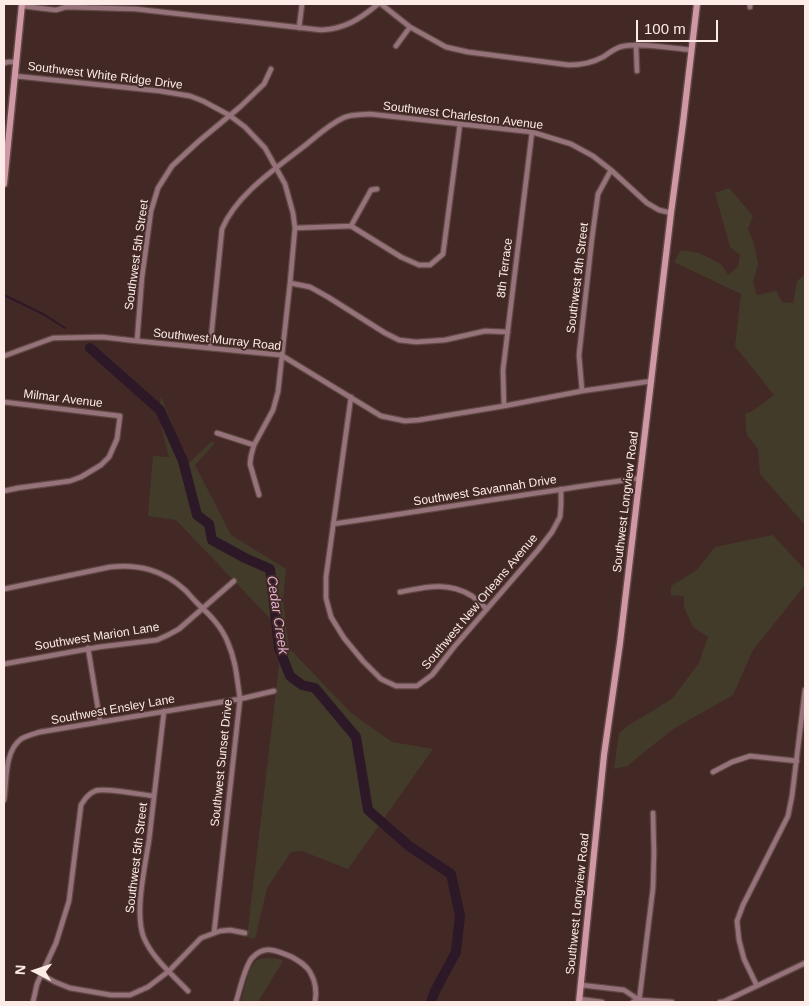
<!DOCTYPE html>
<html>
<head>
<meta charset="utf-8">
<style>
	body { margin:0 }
	#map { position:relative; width:809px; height:1006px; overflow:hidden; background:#432925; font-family:Helvetica,sans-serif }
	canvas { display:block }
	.frame { position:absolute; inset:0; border:5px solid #fcebe7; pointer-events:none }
	.north { position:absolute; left:10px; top:946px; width:50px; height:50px; -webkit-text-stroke:4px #432925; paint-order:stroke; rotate:274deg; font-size:14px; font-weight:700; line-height:20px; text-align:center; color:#fcebe7 }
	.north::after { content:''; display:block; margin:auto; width:18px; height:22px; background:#fcebe7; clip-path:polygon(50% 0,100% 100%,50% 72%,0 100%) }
	.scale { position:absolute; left:636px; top:20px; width:82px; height:22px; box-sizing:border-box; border:2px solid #fcebe7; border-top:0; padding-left:6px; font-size:15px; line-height:18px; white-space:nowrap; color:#fcebe7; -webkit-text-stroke:4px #432925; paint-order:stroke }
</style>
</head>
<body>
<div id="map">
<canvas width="809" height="1006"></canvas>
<div class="frame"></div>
<div class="north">N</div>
<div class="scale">100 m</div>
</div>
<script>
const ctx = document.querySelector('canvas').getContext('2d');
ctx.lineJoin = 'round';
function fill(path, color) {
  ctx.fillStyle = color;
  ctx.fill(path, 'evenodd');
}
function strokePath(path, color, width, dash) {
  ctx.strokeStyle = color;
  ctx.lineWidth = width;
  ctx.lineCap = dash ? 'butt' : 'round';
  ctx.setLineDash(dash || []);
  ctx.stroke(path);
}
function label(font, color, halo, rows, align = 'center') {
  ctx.font = font + ' Helvetica,sans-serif';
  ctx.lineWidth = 4;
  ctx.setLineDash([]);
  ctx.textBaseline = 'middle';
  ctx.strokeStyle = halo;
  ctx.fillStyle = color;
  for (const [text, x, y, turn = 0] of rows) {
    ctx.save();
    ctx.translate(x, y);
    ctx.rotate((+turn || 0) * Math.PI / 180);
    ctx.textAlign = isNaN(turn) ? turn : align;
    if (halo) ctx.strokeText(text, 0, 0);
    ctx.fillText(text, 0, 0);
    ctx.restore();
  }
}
const green = new Path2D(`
	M729 188 753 216 748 229 754 244 758 264 753 282 757 295 776 291 782 302 793 303 797 281 805 274V525L760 474 758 449 747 435 745 414 754 410 774 395 735 346 741 294 674 262 681 250 699 253 721 264 728 275 738 267 740 255 730 247 715 193Z
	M161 396 188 464 211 442 215 443 195 465 231 535 286 569 283 599 289 648 351 713 392 742 433 749 348 869 302 851 291 852 267 888 255 939 247 937 248 929 283 632 176 520 148 516 153 456 169 457 159 418Z
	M773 535 805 570V585L753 650 733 695 673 729 627 766 614 769 619 733 629 725 672 699 699 663 708 637 693 627 684 607V596L671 595V586L697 570 715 547Z
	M271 958 279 959 283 961 258 1002H241C244 993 248 967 256 961 260 958 267 958 271 958Z`);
const stream = new Path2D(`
	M4 295 43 314 65 328`);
const river = new Path2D(`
	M90 348 160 410 183 461 197 515 209 524 212 540 245 558 270 569 279 648 290 676 302 685 315 688 356 737 368 810 409 846 451 874 460 916 456 952 435 991 431 1002`);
const street = new Path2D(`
	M381 4 410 27 446 47 468 52 569 65C582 65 592 63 603 57 609 53 614 49 620 47 636 42 673 48 691 50
	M750 4V7
	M22 6 56 10 66 7 136 9 321 30C345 29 360 19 378 4
	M299 28 302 4
	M636 45 637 71
	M396 46 410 27
	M4 63 8 62H17
	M15 76 160 91 190 96 203 101 229 115 245 127 265 148 285 184 293 213 295 228 290 283 278 392 273 410 254 445 251 456 250 464 259 495
	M351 226 371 190 377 189
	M295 228 351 226 401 257 419 265H430L443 254 460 124
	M290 283 310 287 328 297 385 333 399 340 416 342 445 340 485 331 508 332
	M137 341 142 277 151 211 158 188 172 166 199 141 240 107 264 84 271 69
	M210 348 222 229C236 195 275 169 303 147 316 137 328 125 343 118 351 114 362 115 370 114L532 132 571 144 593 156 611 170 647 203 659 210 671 213
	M4 356 53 338 102 337 137 341 281 355 381 416 405 421 419 420 504 406 582 391 652 381
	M582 391 579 355 592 238 598 194 611 170
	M351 397 326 577V598L331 617 344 638 363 661 381 679 396 686H417L432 675 454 647 538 550 552 532 560 517 561 505V489
	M4 402 120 416 117 439 109 457 101 465 81 477 70 481 18 488 4 491
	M504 406 503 370 532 132
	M217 433 254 445
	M333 524C436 509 538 492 640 478
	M4 589 110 567C139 564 163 570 185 590 189 594 193 599 198 604 210 615 222 627 228 643 236 661 237 679 240 699L214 933
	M400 592C426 587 448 581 472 596 477 600 482 605 487 609
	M88 648 100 721
	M4 664 99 647 157 640 168 635 179 629 234 581
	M164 711C159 754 154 797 149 840 145 867 134 914 144 938 153 959 173 975 188 991
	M713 772 732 762 750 756 797 761
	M4 800C7 780 4 752 21 739 26 736 34 734 40 732L240 699 274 691
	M42 975 55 982 70 988 111 995H130L148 987 169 971 201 938 220 931 230 930 245 933
	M581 985 624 990 639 1000
	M757 986 744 959 739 940 737 921 743 905 788 816 792 796 805 690
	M579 999 602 1002
	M33 1002 37 984 56 943 69 901 81 805C85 799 88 794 95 791 104 787 142 795 154 796
	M236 1002C240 990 244 968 252 958 265 944 278 951 292 957 299 961 306 965 310 972 316 982 317 991 315 1002
	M633 1002 639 1000 672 1002
	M639 1002 653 888 654 853 653 813
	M720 1002H723L805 963`);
const secondary = new Path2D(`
	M4 184 22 4
	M579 1002 604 755 620 643 671 213 683 123 697 4`);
const streetNames = [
	["Southwest White Ridge Drive",105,76,7],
	["Southwest Charleston Avenue",463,116,7],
	["Southwest 5th Street",137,255,-82],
	["8th Terrace",505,268,-83],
	["Southwest 9th Street",578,278,-83],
	["Southwest Murray Road",217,340,6],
	["Milmar Avenue",63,399,7],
	["Southwest Savannah Drive",485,491,-9],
	["Southwest Longview Road",626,502,-83],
	["Southwest New Orleans Avenue",480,602,-50],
	["Southwest Marion Lane",97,637,-9],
	["Southwest Ensley Lane",113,710,-10],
	["Southwest Sunset Drive",222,763,-84],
	["Southwest 5th Street",137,858,-83],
	["Southwest Longview Road",578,904,-84]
];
const waterNames = [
	["Cedar Creek",277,615,81]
];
fill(green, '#433b2a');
strokePath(stream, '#2d1828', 2);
strokePath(river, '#2d1828', 10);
strokePath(street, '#614844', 7);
strokePath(secondary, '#614844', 9);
strokePath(street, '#96737b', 4.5);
strokePath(secondary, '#d097a5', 6);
label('12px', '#fcebe7', '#432925', streetNames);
label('italic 14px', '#e0afd2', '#432925', waterNames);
</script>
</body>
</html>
